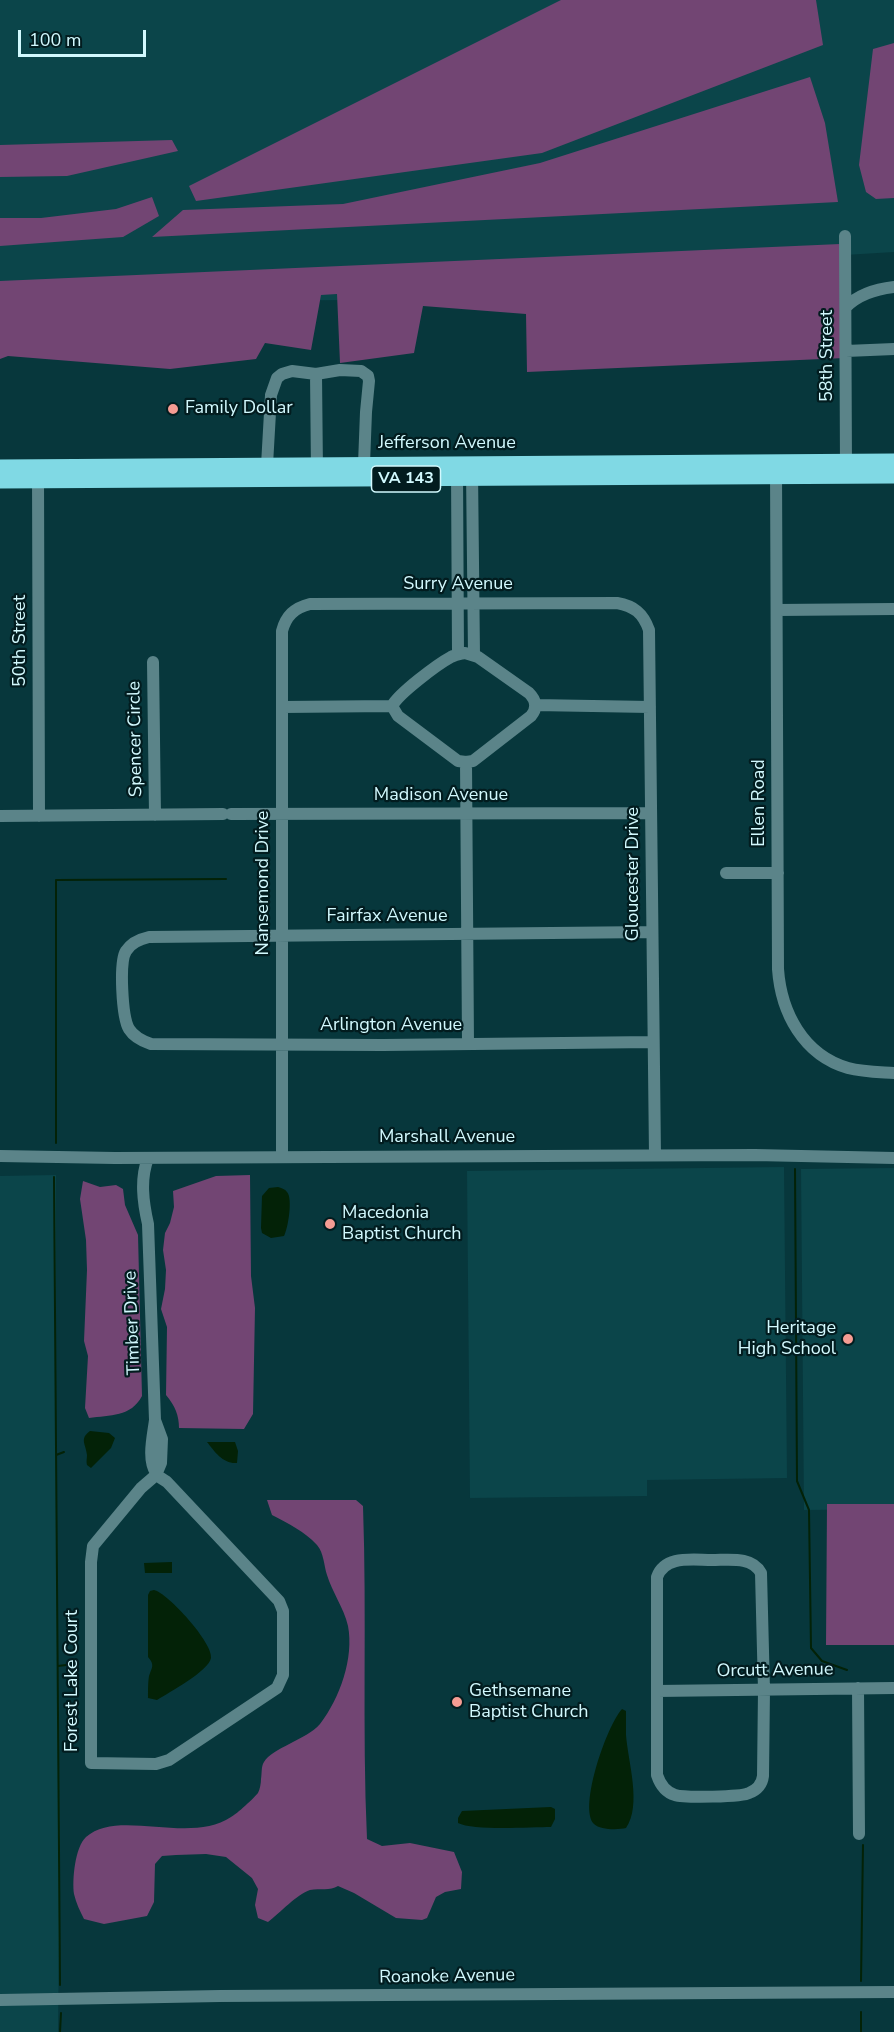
<!DOCTYPE html>
<html>
<head>
<meta charset="utf-8">
<style>
	body { margin:0 }
	#map { position:relative; width:894px; height:2032px; overflow:hidden; background:#07373c; font-family:"Nunito Sans",sans-serif }
	canvas { display:block }
	.scale { position:absolute; left:18px; top:30px; width:128px; height:27px; box-sizing:border-box; border:3px solid #d2f9fe; border-top:0; padding-left:8px; font-size:18px; line-height:21px; white-space:nowrap; color:#d2f9fe; -webkit-text-stroke:4px #021c1f; paint-order:stroke }
</style>
</head>
<body>
<div id="map">
<canvas width="894" height="2032"></canvas>
<div class="scale">100 m</div>
</div>
<script>
const ctx = document.querySelector('canvas').getContext('2d');
ctx.lineJoin = 'round';
function fill(path, color) {
  ctx.fillStyle = color;
  ctx.fill(path, 'evenodd');
}
function strokePath(path, color, width, dash) {
  ctx.strokeStyle = color;
  ctx.lineWidth = width;
  ctx.lineCap = dash ? 'butt' : 'round';
  ctx.setLineDash(dash || []);
  ctx.stroke(path);
}
function label(font, color, halo, rows, align = 'center') {
  ctx.font = font + ' "Nunito Sans",sans-serif';
  ctx.lineWidth = 4.5;
  ctx.setLineDash([]);
  ctx.textBaseline = 'middle';
  ctx.strokeStyle = halo;
  ctx.fillStyle = color;
  for (const [text, x, y, turn = 0] of rows) {
    ctx.save();
    ctx.translate(x, y);
    ctx.rotate((+turn || 0) * Math.PI / 180);
    ctx.textAlign = isNaN(turn) ? turn : align;
    if (halo) ctx.strokeText(text, 0, 0);
    ctx.fillText(text, 0, 0);
    ctx.restore();
  }
}
const built = new Path2D(`
	M0 0H894V252L615 269 542 299 0 302Z
	M784 1167 787 1478 647 1480V1496L470 1498 467 1171Z
	M894 1168V1509L804 1510 801 1169Z
	M56 1175V1459L60 1848 58 2032H0V1176Z`);
const green = new Path2D(`
	M561 0H816L823 45 542 153 196 201 189 186Z
	M894 43V198L876 199 866 192 859 165 873 49Z
	M810 77 825 123 838 202 152 237 183 210 343 204 540 163Z
	M172 140 178 151 67 176 0 177V145Z
	M152 197 159 216 123 237 0 246V218H41L116 209Z
	M840 244 845 358 527 372 526 314 423 306 414 353 340 363 337 294 321 295 311 350 265 343 256 359 170 369 8 356 0 359V281Z
	M250 1175 251 1276 255 1308 253 1414 244 1429 179 1428C179 1415 175 1406 166 1395L167 1327 161 1309 165 1289 166 1270 163 1250 165 1233 170 1223 174 1207 173 1191 216 1176Z
	M83 1181 100 1187 116 1185 123 1189 125 1205 138 1235 142 1396C131 1417 110 1415 89 1418L85 1408 88 1356 84 1341 87 1270 86 1240 80 1199Z
	M267 1500H356L363 1506C367 1617 362 1728 367 1839L382 1846 410 1843 454 1852 462 1872 461 1889 445 1892 436 1897 427 1918 422 1920 396 1918 354 1893 338 1886C330 1891 320 1888 310 1890 297 1894 280 1913 268 1922L258 1918 255 1905 258 1889 252 1878 226 1857 206 1854 176 1855 162 1856 155 1864 154 1902 147 1916 104 1924 84 1919C80 1911 76 1903 74 1894 72 1880 75 1847 86 1837 118 1808 189 1845 231 1817 237 1814 254 1798 258 1793 260 1789 261 1783 261 1779 262 1774 261 1766 264 1762 272 1748 306 1740 320 1724 340 1698 354 1658 348 1626 344 1608 332 1592 327 1575 324 1566 324 1553 317 1545 304 1531 289 1524 272 1515Z
	M827 1504H894V1645H826Z`);
const water = new Path2D(`
	M278 1187C281 1188 285 1189 287 1192 293 1198 288 1229 284 1236L271 1238 262 1233 261 1228 262 1196 269 1188Z
	M90 1431 109 1433 115 1438 111 1448 91 1468 87 1465C86 1462 87 1458 87 1455 86 1444 79 1439 90 1431Z
	M207 1442H235L238 1451 237 1463C223 1464 215 1452 207 1442Z
	M172 1562V1573H145L144 1563Z
	M154 1590C168 1593 214 1644 211 1658 209 1671 168 1693 157 1700L148 1698C148 1691 148 1682 149 1676 152 1667 155 1665 148 1657V1595L150 1591Z
	M622 1709 626 1711C626 1719 626 1727 626 1735 628 1762 642 1805 626 1828 618 1830 600 1830 594 1824 578 1808 607 1725 622 1709Z
	M551 1807 555 1809V1819L551 1827C531 1827 473 1831 458 1823V1818L462 1811Z`);
const stream = new Path2D(`
	M56 1143V880L226 879
	M795 1169 797 1481 809 1510 811 1648 822 1661 847 1670
	M54 1177 60 1985
	M56 1455 64 1452
	M58 1666 66 1665
	M861 1981 863 1845
	M861 2012V2032
	M60 2032 61 2013`);
const minor = new Path2D(`
	M845 236 846 469
	M846 307C859 294 876 289 894 287
	M846 351 894 349
	M316 374 317 472
	M267 465 271 395 277 378 282 374 292 371 316 374 340 370 361 371 368 376 369 381 366 412 364 464
	M776 468 778 969C781 1012 803 1055 848 1068 863 1072 879 1072 894 1073
	M472 470 474 655
	M457 471 458 654
	M38 474 39 816
	M777 610 894 609
	M465 653 478 657 529 693C536 700 538 708 531 716L473 761 466 762 458 761 398 716 392 706C399 693 438 664 451 657 456 654 460 654 465 653Z
	M153 662 155 815
	M535 705 650 707
	M282 707 392 706
	M466 762 468 1044
	M231 814 651 813
	M0 816 223 814
	M726 873H778
	M652 932 149 937C140 939 131 943 126 951 119 962 122 1017 129 1029 134 1037 142 1041 151 1044L383 1045 653 1042
	M0 1156 115 1158 755 1155 894 1158
	M282 1157V631C286 616 294 608 310 604L617 603C634 606 643 613 649 630L655 1155
	M148 1158C140 1179 143 1202 148 1224L155 1420C153 1436 147 1459 156 1473 158 1477 164 1480 167 1482L279 1601 283 1611V1675L277 1688 169 1760 156 1764 91 1763V1562L93 1546 141 1488 156 1475 161 1463 162 1439 155 1420
	M712 1560C729 1560 752 1556 761 1573L764 1690 763 1776C762 1784 757 1790 749 1793 742 1797 684 1798 675 1795 665 1792 660 1784 657 1775V1577C665 1555 692 1560 712 1560Z
	M858 1688 859 1834
	M657 1691 894 1688
	M0 2000 220 1996 894 1992`);
const major = new Path2D(`
	M0 467 894 461
	M0 481 894 476`);
const markers = [
	[173,409,6,"#f59c93"],
	[330,1224,6,"#f59c93"],
	[848,1339,6,"#f59c93"],
	[457,1702,6,"#f59c93"]
];
const shields = [
	[406,479,69]
];
const shieldNames = [
	["VA 143",406,479]
];
const streetNames = [
	["58th Street",828,356,-90],
	["Jefferson Avenue",447,444],
	["Surry Avenue",458,585],
	["50th Street",21,641,-90],
	["Spencer Circle",136,739,-91],
	["Madison Avenue",441,796],
	["Ellen Road",760,803,-90],
	["Gloucester Drive",634,874,-90],
	["Nansemond Drive",264,883,-90],
	["Fairfax Avenue",387,917],
	["Arlington Avenue",391,1026],
	["Marshall Avenue",447,1138],
	["Timber Drive",133,1323,-92],
	["Orcutt Avenue",775,1671,-1],
	["Forest Lake Court",73,1681,-90],
	["Roanoke Avenue",447,1977,-1]
];
const poiNames = [
	["Family Dollar",185,409],
	["Macedonia",342,1214],
	["Baptist Church",342,1235],
	["Heritage",836,1329,"right"],
	["High School",836,1350,"right"],
	["Gethsemane",469,1692],
	["Baptist Church",469,1713]
];
fill(built, '#0b454a');
fill(green, '#724573');
fill(water, '#032207');
strokePath(stream, '#032207', 2);
strokePath(minor, '#5b8489', 12);
strokePath(major, '#80d9e4', 15);
for (const [x, y, r, color] of markers) {
  const dot = new Path2D();
  dot.arc(x, y, r, 0, 2 * Math.PI);
  ctx.fillStyle = color;
  ctx.fill(dot);
  strokePath(dot, '#021c1f', 2);
}
for (const [x, y, w] of shields) {
  const box = new Path2D();
  box.roundRect(x - w / 2, y - 13, w, 26, 4.5);
  ctx.fillStyle = '#021c1f';
  ctx.fill(box);
  strokePath(box, '#d2f9fe', 1.5);
}
label('bold 16px', '#d2f9fe', null, shieldNames);
label('18px', '#d2f9fe', '#021c1f', streetNames);
label('18px', '#d2f9fe', '#021c1f', poiNames, 'left');
</script>
</body>
</html>
